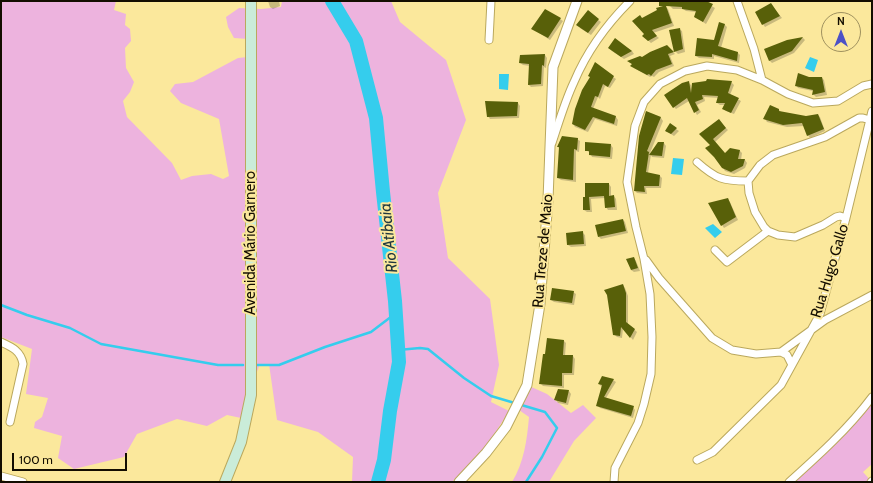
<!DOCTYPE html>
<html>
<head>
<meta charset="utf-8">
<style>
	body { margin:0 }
	#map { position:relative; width:873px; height:483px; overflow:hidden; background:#fbe89c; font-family:Cabin,sans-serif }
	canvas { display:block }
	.frame { position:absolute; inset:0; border:2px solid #130d00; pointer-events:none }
	.north { position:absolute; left:821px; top:12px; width:40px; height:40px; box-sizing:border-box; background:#fbe89c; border:1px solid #9e905e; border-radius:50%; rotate:0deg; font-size:11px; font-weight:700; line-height:16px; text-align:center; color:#130d00 }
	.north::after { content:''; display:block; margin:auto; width:14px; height:18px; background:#4c51c6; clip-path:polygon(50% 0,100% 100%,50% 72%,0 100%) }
	.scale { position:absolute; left:12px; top:453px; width:115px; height:18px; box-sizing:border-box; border:2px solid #130d00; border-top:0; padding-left:5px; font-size:12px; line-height:14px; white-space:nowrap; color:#130d00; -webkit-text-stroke:3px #fbe89c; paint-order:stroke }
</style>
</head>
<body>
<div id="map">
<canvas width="873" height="483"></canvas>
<div class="frame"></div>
<div class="north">N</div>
<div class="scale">100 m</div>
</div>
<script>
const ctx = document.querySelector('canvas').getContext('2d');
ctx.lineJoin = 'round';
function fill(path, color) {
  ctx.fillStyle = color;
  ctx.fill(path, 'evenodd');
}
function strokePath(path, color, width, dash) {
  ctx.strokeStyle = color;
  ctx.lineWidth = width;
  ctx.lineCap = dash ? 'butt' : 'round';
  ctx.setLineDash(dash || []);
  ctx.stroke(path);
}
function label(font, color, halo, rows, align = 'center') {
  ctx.font = font + ' Cabin,sans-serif';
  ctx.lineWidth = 4;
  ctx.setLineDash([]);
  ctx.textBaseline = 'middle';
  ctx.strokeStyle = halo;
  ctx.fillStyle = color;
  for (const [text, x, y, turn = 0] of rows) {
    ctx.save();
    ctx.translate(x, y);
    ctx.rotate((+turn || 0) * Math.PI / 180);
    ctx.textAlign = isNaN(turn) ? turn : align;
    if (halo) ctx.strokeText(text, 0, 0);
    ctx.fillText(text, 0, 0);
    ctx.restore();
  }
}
const green = new Path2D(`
	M1 1H116L114 10 126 14 125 25 130 29 131 41 125 48 126 68 134 82 130 92 123 101 127 117 172 163 181 180 192 176 211 174 223 179 229 176 219 119 181 103 170 91 175 84 193 82 238 58 248 57V39L234 38 228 27 226 17 239 8 261 9 281 7 282 1H391L400 22 446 60 466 120 438 193 448 258 490 299 499 365 491 402 509 411 485 449 453 481 352 482 353 457 318 432 277 420 269 364 259 366 241 418 227 415 207 426 177 419 137 434 124 457 74 469 58 458 62 436 34 428 35 422 42 417 48 398 26 394 32 349 1 337Z
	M527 385 547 394 571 413 583 405 596 418 574 441 549 482H512C524 462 527 440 529 417L519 410Z
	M872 395V464L863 472 872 482H787Z`);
const water = new Path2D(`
	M810 57 818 60 814 72 805 68Z
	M499 74H509L508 90 499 89Z
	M673 158 684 159 682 175 671 174Z
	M713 224 722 232 715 238 705 228Z`);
const shadow = new Path2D(`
	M268 1H279L280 6 273 9 270 7Z
	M670 1H703L715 8 706 24 695 17 696 12 686 11 683 9H673L670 6Z
	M666 7 668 9 674 26 653 33 659 38 651 43 643 36 645 34 642 19Z
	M773 7 782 18 765 27 763 24Z
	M588 12 601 22 591 35 580 28Z
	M560 19 563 21 550 40 533 29Z
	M724 24 727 27 721 48 738 53 740 55 739 63 714 56V59L699 58 696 56 714 41Z
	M679 29 682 31 685 52 678 54 675 51Z
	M803 38 805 40 794 53 772 63 770 61 765 49 787 41Z
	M615 40 632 51 634 54 624 59 612 51 609 48Z
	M667 46 675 54 670 56 674 66 659 72 654 77 652 76 650 77 634 68 633 65 629 62 642 59Z
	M545 55 547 58 546 68 544 67 543 86 531 87 529 85 530 66 523 65 520 63Z
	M613 77 616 79 610 88 605 86 600 99 598 97 593 109 616 117 618 120 617 126 595 119 588 132 575 127 573 124 591 78Z
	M809 78H822L824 80 827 95 816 97 813 94V91L798 88 796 85Z
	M688 82 691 85 692 91 731 82 734 85 730 95 741 101 734 114 726 111 724 109 725 105H720L717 103 719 98 704 97 705 101 697 105 701 112 697 115 689 101 676 109 674 107Z
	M486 102 518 103 520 106 519 118 490 119 488 116Z
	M779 110 781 112 806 117 818 115 820 117 825 131 810 138 808 135 804 126 787 127 767 122 765 119Z
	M647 112 661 118 663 121 650 153 664 143 666 146 664 158 652 157 651 155 648 173 660 176 662 178 661 188H646L647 194 637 193 635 191Z
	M718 120 728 130 715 142 725 154 740 151 742 153 741 160H745L747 163 745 168 734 174 725 171 723 168 712 145 701 135Z
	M670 125 679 131 674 136 666 131Z
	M577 139 580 141 579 152 576 151V182L561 180 558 178 560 149 558 147Z
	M611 145 613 148 612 159 592 157 590 153 586 150Z
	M609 184 611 187V196H614L616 199 617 210H608L606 207 605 198 591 199 592 212H587L584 210V198Z
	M727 199 730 202 738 220 724 228 722 225Z
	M623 220 625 222 628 233 601 239 599 237Z
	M582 232 585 235 586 246 571 247 568 245Z
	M634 258 636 261 640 271 634 272 631 270Z
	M623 285 625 288 628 296V324L637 332 633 340 623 328 622 338 617 337 614 334Z
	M573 292 576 294 574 305 554 302 551 300Z
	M564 341 566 343 565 356H573L575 359 574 375H564V388L543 386 540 383 546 355Z
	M613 380 616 382 606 398 633 407 635 410 633 418 600 408 598 406 602 387 599 384Z
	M569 391 571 394 568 405 558 403 556 400Z`);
const stream = new Path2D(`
	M1 305 27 315 70 328 101 344 218 365H243
	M398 350 420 348 428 349 464 378 491 396 545 412 557 428 542 457 526 482
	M257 365H279L325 347 371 332 396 313`);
const river = new Path2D(`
	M332 1 356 41 376 118 383 192 395 301 399 362 390 411 384 460 378 482`);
const building = new Path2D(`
	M659 1H706L713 4 703 22 694 17 696 11 682 9V7L666 6 672 23 652 30 657 36 648 41 642 36 644 34 632 21 640 15 642 18 657 10 656 8 663 6H659Z
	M771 3 780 16 762 25 755 12Z
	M545 9 561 18 548 38 531 29Z
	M588 10 599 19 588 33 576 25Z
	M719 22 725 24 718 46 738 52 737 61 712 54V57L695 56 697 38 714 40Z
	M680 28 683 49 674 52 669 30Z
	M803 37 792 51 769 61 764 49 787 40Z
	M615 38 632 51 621 57 608 48Z
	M667 45 674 52 668 54 672 64 656 70 651 76 649 74 647 75 630 66 632 64 627 61 640 56 642 57 650 52Z
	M545 54 544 66 542 65 541 84 528 85 529 64 519 63 520 55Z
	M595 62 614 76 608 87 603 84 598 97 595 96 591 107 616 116 614 124 593 117 585 130 572 124 575 109 582 90 590 77 588 76Z
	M798 73 809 77H822L825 92 812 95 813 90 795 86Z
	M707 79 732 81 728 93 739 98 731 113 722 109 725 103H716L718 96 702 95 703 99 695 102 699 110 694 113 687 98 673 108 664 95 682 83 689 81 691 93 692 83 706 81Z
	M485 101 518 102 517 116 487 117Z
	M770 105 779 109V111L806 116 818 114 824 129 807 136 802 123 783 125 763 119Z
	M646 111 661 117 647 151 649 152 646 172 660 175 659 186H644L645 192 634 191 639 136Z
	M719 119 726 128 713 139 725 153 730 148 740 150 738 159H745L743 166 731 172 722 168 714 157 705 148 710 145 699 134Z
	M670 123 677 128 671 134 665 131Z
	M562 136 578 138 577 150 574 149 573 180 557 178 559 147H557Z
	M585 142 611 144 610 157 589 155V151H585Z
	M658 142H664L662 156 649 155Z
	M585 183H609V196L614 195 615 207 605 208 604 196 589 197 590 210H583V197H585Z
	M728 198 736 217 721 226 708 203Z
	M623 219 626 231 598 237 595 225Z
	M583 231 584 244 567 245 566 233Z
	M634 257 638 268 631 270 626 259Z
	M623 284 626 293V322L635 329 630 338 621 327 620 336 613 335 607 295 604 290Z
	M552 288 574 291 572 303 550 300Z
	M547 338 564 340 563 355H573L572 373H562V386L539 384 543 354H545Z
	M602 376 614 379 604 397 634 406 631 416 596 406 602 385 598 384Z
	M558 389 569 390 566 403 554 400Z`);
const minor = new Path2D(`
	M737 1 754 49 762 80
	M489 40 491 1
	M552 143C559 122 565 101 574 82 587 51 607 24 630 1
	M697 162C716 179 723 181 748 181
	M846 218 840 216 836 217 823 225 795 237 778 235 768 231 764 227 755 212 749 193 748 181 760 165 773 155 825 137 859 118H863L870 120
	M715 250 727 262 768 231
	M646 260 659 278 712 338 732 350 756 354 781 352 825 320 872 295
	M1 342C12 347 21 351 23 364L10 422
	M781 352 787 355 792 365
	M697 460 713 452 781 385 820 314 846 218 872 111
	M1 476 23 482
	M614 482 615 468 638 423 644 404 651 374 652 337 650 294 644 259 636 227 627 182 635 126 644 102 660 84 685 71 707 66 737 70 762 80 788 94 813 103 838 101 863 86 872 84
	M789 482C818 456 849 428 872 397
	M871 482 872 481`);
const tertiary = new Path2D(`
	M459 482 486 453 506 427 527 385 540 304 548 200 553 67 577 1`);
const secondary = new Path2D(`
	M225 482 241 442 251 395V1`);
const streetNames = [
	["Avenida Mário Garnero",251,243,-90],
	["Rua Treze de Maio",543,251,-85],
	["Rua Hugo Gallo",830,271,-73]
];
const waterNames = [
	["Rio Atibaia",389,238,-96]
];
fill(green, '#edb3de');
fill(water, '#35cded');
fill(shadow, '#0003');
strokePath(stream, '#35cded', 2.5);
strokePath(river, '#35cded', 14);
fill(building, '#586009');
strokePath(minor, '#baa85d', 9);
strokePath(tertiary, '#baa85d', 11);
strokePath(secondary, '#baa85d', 12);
strokePath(minor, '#fff', 7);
strokePath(tertiary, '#fff', 9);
strokePath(secondary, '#caecd9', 10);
label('15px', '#130d00', '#fbe89c', streetNames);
label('italic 16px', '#21393f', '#fbe89c', waterNames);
</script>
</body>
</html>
